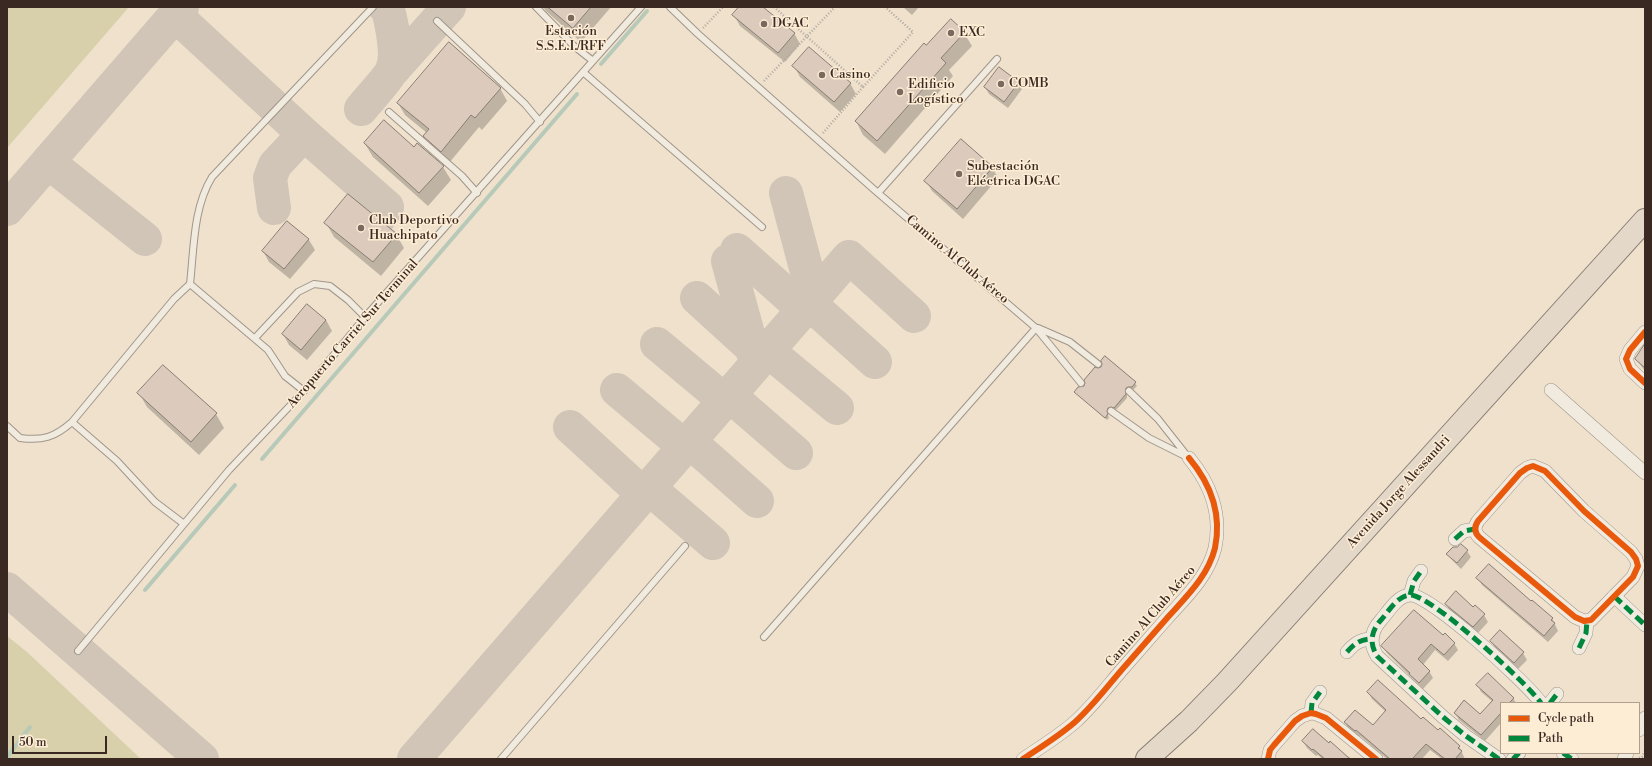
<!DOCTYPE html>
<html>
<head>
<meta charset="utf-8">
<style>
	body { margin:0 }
	#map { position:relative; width:1652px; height:766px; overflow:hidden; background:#efe1cc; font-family:"Libre Bodoni",serif }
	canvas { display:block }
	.frame { position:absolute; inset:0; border:8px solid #3a2922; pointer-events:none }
	.legend { position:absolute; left:1500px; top:702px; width:140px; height:52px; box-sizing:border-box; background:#feedd5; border:1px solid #b09f8d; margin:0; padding:5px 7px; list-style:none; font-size:12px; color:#3a2922 }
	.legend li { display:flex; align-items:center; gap:8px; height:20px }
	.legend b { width:20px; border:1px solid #b09f8d }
	.scale { position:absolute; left:12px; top:736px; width:95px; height:18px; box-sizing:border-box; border:2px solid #3a2922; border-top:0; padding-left:5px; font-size:12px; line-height:14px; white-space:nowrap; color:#3a2922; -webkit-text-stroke:3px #feedd5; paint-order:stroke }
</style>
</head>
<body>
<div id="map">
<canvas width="1652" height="766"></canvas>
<div class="frame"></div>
<ul class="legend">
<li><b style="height:5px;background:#e8590c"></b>Cycle path</li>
<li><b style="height:5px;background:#00873e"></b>Path</li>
</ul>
<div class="scale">50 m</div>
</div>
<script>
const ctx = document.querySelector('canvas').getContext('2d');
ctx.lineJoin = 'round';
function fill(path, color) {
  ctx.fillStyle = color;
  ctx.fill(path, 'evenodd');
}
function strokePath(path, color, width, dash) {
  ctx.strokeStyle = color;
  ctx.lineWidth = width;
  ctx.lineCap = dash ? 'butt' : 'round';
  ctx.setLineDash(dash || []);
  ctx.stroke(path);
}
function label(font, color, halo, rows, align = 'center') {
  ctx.font = font + ' "Libre Bodoni",serif';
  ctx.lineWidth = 3;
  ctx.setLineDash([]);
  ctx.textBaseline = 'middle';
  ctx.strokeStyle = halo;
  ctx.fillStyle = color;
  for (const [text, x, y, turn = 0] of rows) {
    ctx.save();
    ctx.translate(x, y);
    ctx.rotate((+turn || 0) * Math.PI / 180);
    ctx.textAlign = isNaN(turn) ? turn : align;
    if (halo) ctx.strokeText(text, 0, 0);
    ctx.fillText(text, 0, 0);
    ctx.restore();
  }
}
const green = new Path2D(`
	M7 7H129L7 148Z
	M7 636 27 652 141 759H7Z`);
const shadow = new Path2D(`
	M543 7H611L581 42 546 11Z
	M740 7H762L794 33 800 44 785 62 740 26 734 15Z
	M903 7H919L912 15Z
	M964 33 972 46 949 70 953 76 885 154 863 135 856 121 926 46Z
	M794 66 850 83 856 94 840 112 800 77Z
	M1018 82 1022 89 1008 108 989 94 985 87Z
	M500 88 507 101 482 130 479 127 449 163 432 149 425 136 427 133 405 115 398 103Z
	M365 144 414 148 443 167 451 180 428 206 373 157Z
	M992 167 998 178 963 219 932 191 926 181Z
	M288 222 309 240 315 250 290 279 269 262 263 251Z
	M326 223 396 234 404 248 381 276 334 237Z
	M326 320 332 331 307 360 289 345 283 334Z
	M1645 347V371L1636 359Z
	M1135 383 1137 386 1133 390 1130 389 1127 391V398L1116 410 1113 409 1109 411 1108 415 1109 418 1107 420 1075 392Z
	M139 393 216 414 224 428 199 455 147 407Z
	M1467 551 1471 557 1461 569 1452 560 1448 554Z
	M1478 578 1531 603 1552 618 1558 631 1548 642 1482 585Z
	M1446 604 1473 608 1475 607 1484 615 1488 622 1478 633 1450 611Z
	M1500 631 1523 653 1527 660 1518 669 1495 648 1491 641Z
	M1443 637 1454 643 1458 650 1448 661 1435 650 1423 665 1429 671 1433 678 1423 689 1387 653 1383 647Z
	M1478 685 1513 698 1516 703H1501V723L1485 741 1459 720 1455 713 1480 716 1493 702 1481 692Z
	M1368 692 1421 720 1438 731 1459 746 1465 759H1442L1430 750 1422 759H1387L1360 736 1359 737 1349 729 1345 722 1373 726 1386 712 1372 699Z
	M1303 741 1329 744 1352 759H1322L1318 755 1316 756 1307 748Z`);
const stream = new Path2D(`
	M601 64 647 11
	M262 459 577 94
	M145 590 235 485
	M7 757 30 727`);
const taxiway = new Path2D(`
	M175 15 304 134 387 207 378 219
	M392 71 449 7
	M361 109C367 101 389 78 392 70 399 54 392 26 388 9L385 7
	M48 162 145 239
	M786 193 814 298
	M274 208 270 178 275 165 304 134
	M7 209 182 7
	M737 250 803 309
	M728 261 756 363
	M697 298 753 349
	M809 303 875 362
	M657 344 724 400
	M767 350 837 408
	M617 390 685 447
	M729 395 796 453
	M570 427 643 494
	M689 441 757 501
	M649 488 713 543
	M7 589 202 759
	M414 759 849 257 914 316`);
const building = new Path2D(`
	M548 7H591L573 28Z
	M739 7H763L795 33 778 53 732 15Z
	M951 19 965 32 941 58 946 63 877 141 855 121 924 43 926 45Z
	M449 42 501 88 475 118 471 115 441 152 423 136 429 129 397 103Z
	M809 47 851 83 834 102 792 66Z
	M999 67 1019 82 1004 102 984 87Z
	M384 120 414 147 417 143 444 166 419 193 364 143Z
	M961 139 993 167 957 209 924 181Z
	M348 194 397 234 373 262 324 223Z
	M287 221 309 239 284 269 262 251Z
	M307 304 326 320 301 350 282 334Z
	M1645 344V368L1635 359Z
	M1105 356 1136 382 1132 387H1128L1126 388V394L1114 408 1111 407 1108 408 1107 411 1108 414 1105 418 1074 392 1078 387 1084 386 1085 383 1084 380 1095 367 1098 368 1101 367 1102 364 1101 361Z
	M163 365 217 413 191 442 137 393Z
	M1461 544 1468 550 1457 563 1446 554 1453 547H1457Z
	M1489 564 1531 601 1532 600 1553 618 1551 620 1555 623 1544 636 1476 578Z
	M1456 591 1473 607 1475 605 1485 614 1473 627 1445 604Z
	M1414 610 1443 635 1445 633 1455 643 1444 655 1431 644 1418 659 1430 671 1419 683 1409 674 1410 673 1381 646Z
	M1500 630 1524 652 1514 663 1490 641Z
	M1488 673 1514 698 1509 703H1501V713L1481 735 1454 713 1464 700 1480 714 1493 700 1476 685Z
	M1378 680 1421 719 1423 717 1438 730 1440 728 1460 746 1458 748 1462 751 1455 759H1445L1426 744 1412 759H1390L1356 730 1355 731 1344 722 1355 710 1373 725 1386 710 1367 692Z
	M1313 729 1329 743 1330 741 1350 759H1325L1313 749 1312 750 1302 741Z`);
const path = new Path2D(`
	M774 7 863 87 913 32 885 7
	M703 28 723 7
	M764 81 835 7
	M823 133 863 87
	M1639 758 1642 757 1645 751`);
const lane = new Path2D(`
	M536 7 574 46 593 61
	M670 7 698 34 878 193 997 59
	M437 21 525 104 540 122
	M583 72 762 227
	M389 112 462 176 477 193
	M878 193 1036 328 1081 383
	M190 284 268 350 285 376 304 391
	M1038 328 1070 342 1098 364
	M255 338 298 292 314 284 330 286 348 300 365 317
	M1129 391 1158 419 1188 457
	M1111 411 1149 438 1189 458
	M72 422 117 461 155 502 184 524
	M7 426 20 438C43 441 55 437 72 422L174 299 190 284C194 249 193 208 212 177L373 7
	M764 637 1036 328
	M78 651 229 470 304 391 365 317 641 7
	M501 759 685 546`);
const street = new Path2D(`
	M1645 332 1630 350 1626 359 1630 369 1645 383
	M1551 390 1645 473
	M1533 466 1545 471 1584 511 1631 552 1636 559 1638 566 1633 577 1591 620 1584 621 1575 617 1479 537C1474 532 1474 527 1478 521L1520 473 1527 468Z
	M1455 539 1464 531 1475 529
	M1410 595 1414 581 1421 571
	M1614 596 1645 625
	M1579 648 1586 633 1587 621
	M1347 652C1354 644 1360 639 1372 639
	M1550 703 1557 694
	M1311 713 1312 703 1320 692
	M1639 730 1645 718
	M1563 753 1572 759
	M1023 759C1041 747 1059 736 1075 722 1094 705 1109 684 1126 665 1140 649 1154 633 1168 617 1187 596 1208 576 1215 548 1222 514 1210 483 1189 458
	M1268 759 1270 750 1274 745 1295 721 1302 716 1311 713 1316 714 1326 718 1376 759
	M1499 759 1466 736 1443 717 1377 656C1369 643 1371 631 1381 620 1389 611 1397 596 1410 595 1430 594 1528 684 1541 703
	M1513 759 1519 753
	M1624 759 1627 753`);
const highway = new Path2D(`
	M1147 759 1189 721 1227 682 1645 220`);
const quiet = new Path2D(`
	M1455 539 1464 531 1475 529
	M1410 595 1414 581 1421 571
	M1614 596 1645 625
	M1579 648 1586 633 1587 621
	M1347 652C1354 644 1360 639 1372 639
	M1550 703 1557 694
	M1311 713 1312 703 1320 692
	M1563 753 1572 759
	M1499 759 1466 736 1443 717 1377 656C1369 643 1371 631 1381 620 1389 611 1397 596 1410 595 1430 594 1528 684 1541 703
	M1513 759 1519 753`);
const cycleway = new Path2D(`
	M1645 332 1630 350 1626 359 1630 369 1645 383
	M1533 466 1545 471 1584 511 1631 552 1636 559 1638 566 1633 577 1591 620 1584 621 1575 617 1479 537C1474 532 1474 527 1478 521L1520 473 1527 468Z
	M1023 759C1041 747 1059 736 1075 722 1094 705 1109 684 1126 665 1140 649 1154 633 1168 617 1187 596 1208 576 1215 548 1222 514 1210 483 1189 458
	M1268 759 1270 750 1274 745 1295 721 1302 716 1311 713 1316 714 1326 718 1376 759`);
const markers = [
	[571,18,4,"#79695e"],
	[764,24,4,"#79695e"],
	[951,33,4,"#79695e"],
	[822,75,4,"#79695e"],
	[1001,84,4,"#79695e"],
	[900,92,4,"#79695e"],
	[959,174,4,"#79695e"],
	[361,228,4,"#79695e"]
];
const poiNames = [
	["DGAC",772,24],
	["Estación",571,32,"center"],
	["S.S.E.I./RFF",571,47,"center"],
	["EXC",959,33],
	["Casino",830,75],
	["COMB",1009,84],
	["Edificio",908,85],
	["Logístico",908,100],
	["Subestación",967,167],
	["Eléctrica DGAC",967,182],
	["Club Deportivo",369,221],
	["Huachipato",369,236]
];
const streetNames = [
	["Camino Al Club Aéreo",957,260,40],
	["Aeropuerto Carriel Sur Terminal",353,334,-49],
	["Avenida Jorge Alessandri",1399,492,-48],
	["Camino Al Club Aéreo",1151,617,-49]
];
fill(green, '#d7d0aa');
fill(shadow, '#0003');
strokePath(stream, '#b7c9b8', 4);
strokePath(taxiway, '#d0c5b6', 34);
fill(building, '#dccbbc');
strokePath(building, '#877d73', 1);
strokePath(lane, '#a0968a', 8);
strokePath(street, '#a0968a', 14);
strokePath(highway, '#877d73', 24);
strokePath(path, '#b0a9a0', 2.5, [1, 2]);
strokePath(lane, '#f1eadf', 6);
strokePath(street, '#f1eadf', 13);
strokePath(highway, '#e4d9c9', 22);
strokePath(quiet, '#00873e', 5, [10, 5]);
strokePath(cycleway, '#e8590c', 6);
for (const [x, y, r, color] of markers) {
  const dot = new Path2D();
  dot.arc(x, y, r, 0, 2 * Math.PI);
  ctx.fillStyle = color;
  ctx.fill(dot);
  strokePath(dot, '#feedd5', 1.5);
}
label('13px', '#3a2922', '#feedd5', poiNames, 'left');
label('13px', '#3a2922', '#feedd5', streetNames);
</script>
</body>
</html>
